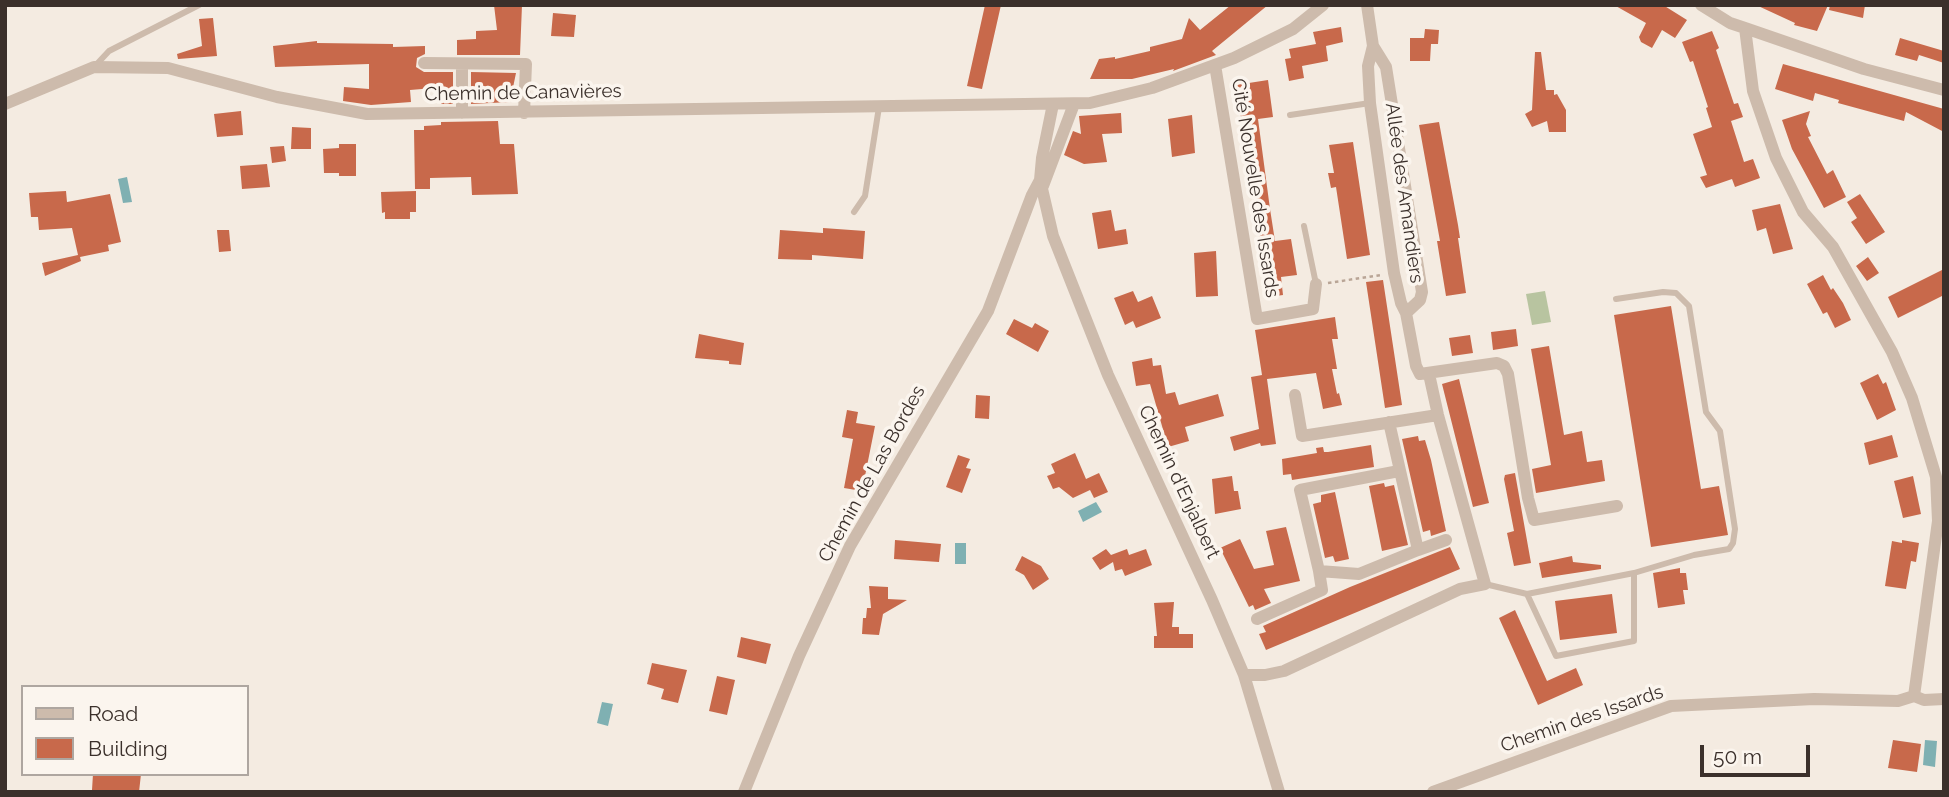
<!DOCTYPE html>
<html>
<head>
<meta charset="utf-8">
<style>
	body { margin:0 }
	#map { position:relative; width:1949px; height:797px; overflow:hidden; background:#f4ebe1; font-family:Raleway,sans-serif }
	canvas { display:block }
	.frame { position:absolute; inset:0; border:7px solid #3b302b; pointer-events:none }
	.legend { position:absolute; left:21px; top:685px; width:228px; height:91px; box-sizing:border-box; background:#fbf5ee; border:2px solid #aea6a0; margin:0; padding:9px 12px; list-style:none; font-size:21px; color:#3b302b }
	.legend li { display:flex; align-items:center; gap:14px; height:35px }
	.legend b { width:35px; border:2px solid #aea6a0 }
	.scale { position:absolute; left:1700px; top:745px; width:110px; height:32px; box-sizing:border-box; border:4px solid #3b302b; border-top:0; padding-left:9px; font-size:21px; line-height:24px; white-space:nowrap; color:#3b302b; -webkit-text-stroke:5px #fbf5ee; paint-order:stroke }
</style>
</head>
<body>
<div id="map">
<canvas width="1949" height="797"></canvas>
<div class="frame"></div>
<ul class="legend">
<li><b style="height:9px;background:#cdbbac"></b>Road</li>
<li><b style="height:19px;background:#c8694b"></b>Building</li>
</ul>
<div class="scale">50 m</div>
</div>
<script>
const ctx = document.querySelector('canvas').getContext('2d');
ctx.lineJoin = 'round';
function fill(path, color) {
  ctx.fillStyle = color;
  ctx.fill(path, 'evenodd');
}
function strokePath(path, color, width, dash) {
  ctx.strokeStyle = color;
  ctx.lineWidth = width;
  ctx.lineCap = dash ? 'butt' : 'round';
  ctx.setLineDash(dash || []);
  ctx.stroke(path);
}
function label(font, color, halo, rows, align = 'center') {
  ctx.font = font + ' Raleway,sans-serif';
  ctx.lineWidth = 7;
  ctx.setLineDash([]);
  ctx.textBaseline = 'middle';
  ctx.strokeStyle = halo;
  ctx.fillStyle = color;
  for (const [text, x, y, turn = 0] of rows) {
    ctx.save();
    ctx.translate(x, y);
    ctx.rotate((+turn || 0) * Math.PI / 180);
    ctx.textAlign = isNaN(turn) ? turn : align;
    if (halo) ctx.strokeText(text, 0, 0);
    ctx.fillText(text, 0, 0);
    ctx.restore();
  }
}
const green = new Path2D(`
	M1545 291 1551 322 1532 325 1526 294Z`);
const water = new Path2D(`
	M127 177 132 202 123 203 118 179Z
	M1096 502 1102 512 1083 522 1078 511Z
	M955 543H966V564H955Z
	M602 702 613 704 608 726 597 723Z
	M1925 740 1937 741 1935 767 1923 765Z`);
const building = new Path2D(`
	M494 5H522L520 55H457V40L476 39V31L497 30Z
	M985 5H1001L982 89 967 86Z
	M1231 5H1268L1212 51 1216 55 1173 71 1174 69 1132 79H1090L1099 59 1115 57V59L1150 51V47L1182 39 1189 18 1200 30Z
	M1614 5H1663L1687 20 1675 38 1662 30 1652 48 1641 42 1639 37 1646 23Z
	M1756 5H1828L1817 31 1794 25 1795 23Z
	M1830 5H1865L1863 18 1829 10Z
	M553 13 576 15 574 37 551 36Z
	M213 18 217 56 178 59 177 54 202 46 199 19Z
	M1341 27 1343 42 1326 46 1328 61 1302 66 1304 78 1289 81 1285 59 1291 58 1289 49 1316 44 1313 32Z
	M1425 29 1439 30 1438 44H1431L1430 61H1410V38H1424Z
	M1712 31 1719 48 1716 50 1734 104 1738 103 1743 117 1731 121 1744 162 1753 159 1760 178 1735 187 1732 179 1706 188 1700 177 1707 175 1693 134 1712 127 1706 108 1708 107 1693 61 1690 62 1682 42Z
	M1900 38 1944 51V63L1919 55 1917 61 1895 55Z
	M317 41V43L393 44V47L425 46V54L417 58 416 67 424 72H453V104H441V88H434L410 90 411 102 371 105 343 101 344 87 369 89V64L275 67 273 46Z
	M1535 52H1541L1546 90H1554V95L1557 94 1566 110V132H1549L1547 121 1532 127 1525 114 1532 110Z
	M1783 64 1944 109V132L1906 112 1904 121 1838 103 1839 100 1815 93 1813 101 1775 89Z
	M471 72 516 73 510 102 471 104Z
	M1268 80 1273 117 1258 119 1270 209 1275 241 1291 239 1297 275 1281 277 1283 295 1268 297 1236 85Z
	M241 111 243 135 217 137 214 114Z
	M1810 111 1806 124 1811 136 1808 137 1827 174 1833 170 1846 197 1824 208 1792 149 1782 120Z
	M1121 113 1122 133 1102 134 1107 162 1084 164 1064 155 1073 131 1081 134 1079 116Z
	M1192 115 1195 153 1172 157 1168 119Z
	M498 121 500 144H514L518 194 472 195 471 177 430 178V189H415L414 130H424V126L441 125V122Z
	M1439 122 1458 225 1460 238H1458L1466 293 1446 296 1437 241H1440L1419 125Z
	M292 127 311 128V149H291Z
	M1353 142 1370 255 1347 259 1336 187 1331 188 1328 173H1334L1329 145Z
	M339 144H356V176H339V173H324L323 149 339 148Z
	M284 146 286 161 272 163 270 147Z
	M267 164 270 187 242 189 240 166Z
	M66 191 67 202 110 194 121 242 108 245 109 251 80 257 81 261 45 276 42 263 78 255 72 228 39 230 38 217H31L29 193Z
	M416 191V212H410V219H385V212L382 213 381 192Z
	M1860 194 1885 232 1866 244 1851 222 1857 218 1847 202Z
	M1780 204 1793 249 1773 254 1766 228 1757 231 1752 210Z
	M1111 210 1115 231 1126 229 1128 244 1098 249 1092 213Z
	M823 228 865 231 863 259 812 255V260L778 259 780 230 823 233Z
	M217 230H229L231 251 219 252Z
	M1216 251 1218 296 1196 297 1194 253Z
	M1868 257 1879 273 1867 281 1856 266Z
	M1944 269V295L1898 318 1888 297Z
	M1823 275 1831 290 1833 288 1843 303 1851 320 1835 328 1827 312 1823 314 1807 284Z
	M1383 280 1402 405 1385 408 1366 282Z
	M1133 291 1138 302 1152 296 1161 318 1136 328 1133 321 1125 325 1114 298Z
	M1671 306 1701 489 1719 486 1728 535 1651 547 1614 315Z
	M1335 317 1338 339H1332L1337 369H1332L1337 394 1339 393 1342 405 1323 409 1316 373 1267 379 1276 444 1261 446 1260 443 1234 451 1230 437 1259 429 1251 377 1262 375 1255 330Z
	M1014 319 1032 328 1035 323 1049 331 1038 352 1006 334Z
	M1516 329 1518 346 1493 350 1491 332Z
	M699 334 744 343 741 365 729 364V361L695 358Z
	M1470 335 1473 353 1452 356 1449 338Z
	M1549 346 1564 435 1582 431 1587 462 1602 460 1605 481 1536 493 1532 469 1551 465 1531 349Z
	M1152 358 1153 366 1161 365 1166 394 1175 392 1179 405 1218 394 1224 416 1185 427 1189 441 1168 447 1150 384 1136 386 1132 362Z
	M1878 374 1883 384 1886 382 1896 410 1877 420 1860 383Z
	M1459 379 1489 503 1473 507 1442 384Z
	M976 395 990 396 989 419 975 418Z
	M847 410 858 412 856 423 875 426 862 491 844 488 853 439 842 437Z
	M1892 435 1898 457 1869 465 1864 443Z
	M1418 436 1419 441 1425 440 1431 460 1446 531 1431 536 1430 530 1423 532 1402 439Z
	M1371 445 1374 467 1292 480 1291 474 1283 475 1282 459 1317 453 1316 448 1323 447 1324 452H1328Z
	M1075 453 1086 479 1099 473 1108 492 1094 498 1090 490 1073 498 1059 487 1053 489 1047 476 1055 473 1051 464Z
	M958 455 970 459 966 468 971 469 962 493 946 487Z
	M1515 473 1531 563 1514 566 1507 533 1514 531 1504 479 1505 475Z
	M1232 476 1234 491H1238L1241 509 1215 514 1212 479Z
	M1913 476 1921 514 1903 518 1894 481Z
	M1384 483 1385 487 1394 485 1408 545 1382 551 1369 486Z
	M1335 492 1349 559 1335 562 1333 556 1325 558 1313 504 1321 502V495Z
	M1286 527 1300 581 1264 589 1271 603 1255 610 1253 605 1249 607 1220 548 1240 539 1254 569 1274 565 1266 531Z
	M895 540 941 544 939 562 894 559Z
	M1902 540 1919 543 1916 562 1911 561 1906 589 1885 586 1892 541 1902 543Z
	M1450 547 1460 569 1266 650 1259 634 1266 632 1263 626 1350 587Z
	M1106 549 1111 555 1127 549 1129 555 1146 549 1152 565 1125 576 1122 569 1115 571 1113 562 1100 570 1092 558Z
	M1022 556 1041 566 1049 579 1033 590 1024 575 1015 570Z
	M1572 556 1573 562 1601 565V569L1542 578 1539 563Z
	M1680 568V573H1686L1688 590H1683L1685 604 1658 608 1653 573Z
	M869 586 888 587V599L907 600 883 614 879 635 862 634 863 618H866L867 608H871Z
	M1612 594 1617 633 1560 640 1555 601Z
	M1174 602 1172 627H1179V634H1193V648H1154V636H1157L1154 603Z
	M1515 610 1547 681 1576 668 1583 685 1538 705 1499 618Z
	M741 637 771 644 766 664 737 657Z
	M652 663 687 670 678 703 661 699 664 689 647 684Z
	M717 676 735 680 727 715 709 711Z
	M1893 740 1921 744 1917 772 1888 768Z
	M93 774H141L139 792 92 790Z`);
const path = new Path2D(`
	M1328 283 1381 275`);
const lane = new Path2D(`
	M95 66 109 51 199 5
	M1290 115 1370 103
	M854 212 865 196 879 107
	M1304 226 1316 284
	M1485 584 1527 594 1634 573 1694 555 1729 549 1733 543 1735 529 1720 431 1706 412 1689 306 1676 293 1663 292 1616 299
	M1527 594 1556 656 1634 641V573`);
const street = new Path2D(`
	M1367 5 1373 46 1368 66 1370 103 1394 273 1401 303 1406 313 1416 366 1420 374 1497 363 1504 366 1508 374 1528 498 1534 520 1617 506
	M1701 5 1730 23 1745 28 1864 69 1944 90
	M1745 28 1753 91 1776 158 1803 212 1833 247 1892 352 1912 398 1936 477 1938 521 1914 696 1924 700 1944 699
	M1373 46 1386 67 1422 292 1420 300 1406 313
	M424 63 526 64 524 113
	M1215 65 1257 319 1313 309 1316 284
	M5 104 94 67 168 68 277 97 367 114 1090 103 1152 88 1234 58 1293 29 1323 5
	M1053 104 1042 158 1040 180 1053 236 1108 375 1212 600 1244 675 1279 792
	M462 113V64
	M1043 186 1074 104
	M1295 395 1302 436 1438 415
	M1389 422 1418 550 1359 574 1319 571 1300 490 1399 471
	M1418 550 1446 540
	M1257 619 1322 590 1319 571
	M1244 675H1265L1284 671 1460 589 1485 584 1438 415 1429 374
	M744 792 799 656 850 546 988 311 1032 195 1040 180
	M1433 792 1671 706 1814 699 1898 701 1914 696`);
const streetNames = [
	["Chemin de Canavières",523,93,-1],
	["Cité Nouvelle des Issards",1255,188,81],
	["Allée des Amandiers",1404,193,82],
	["Chemin de Las Bordes",872,474,-61],
	["Chemin d'Enjalbert",1179,482,65],
	["Chemin des Issards",1582,719,-19]
];
fill(green, '#b8c4a0');
fill(water, '#7fb0b2');
fill(building, '#c8694b');
strokePath(path, '#b9a596', 2.5, [3.5, 3.5]);
strokePath(lane, '#cdbbac', 6);
strokePath(street, '#cdbbac', 12);
label('19px', '#3b302b', '#fbf5ee', streetNames);
</script>
</body>
</html>
